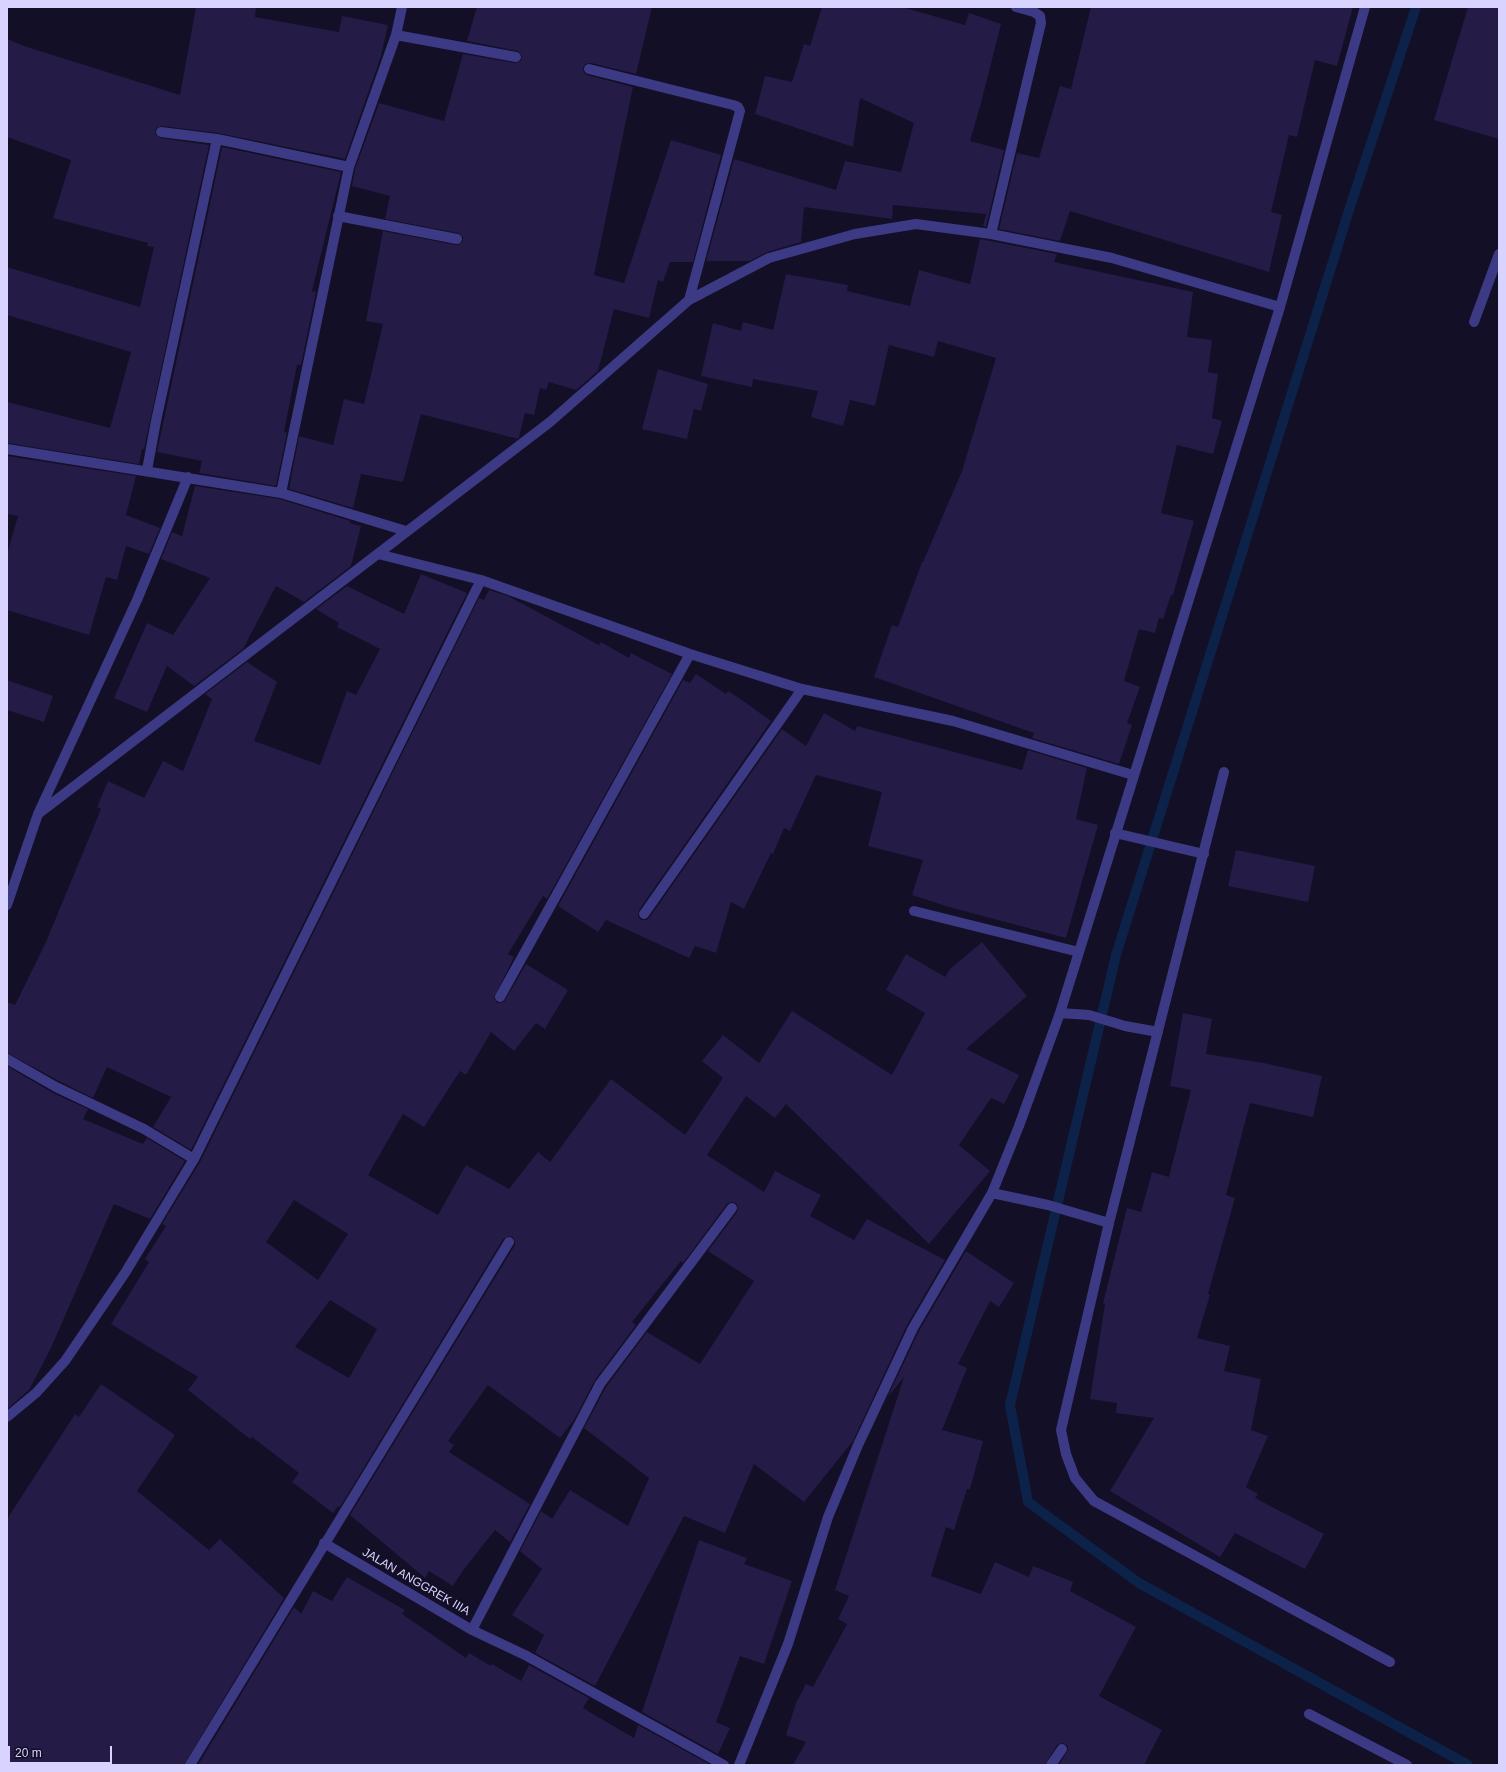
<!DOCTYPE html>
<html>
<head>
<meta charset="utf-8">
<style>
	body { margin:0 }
	#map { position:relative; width:1506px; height:1772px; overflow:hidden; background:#130f26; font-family:Helvetica,sans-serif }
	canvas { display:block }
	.frame { position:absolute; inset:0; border:8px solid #d9d4ff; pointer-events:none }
	.scale { position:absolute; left:8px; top:1746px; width:104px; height:18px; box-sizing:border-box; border:2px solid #d9d4ff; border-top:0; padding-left:5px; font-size:12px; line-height:14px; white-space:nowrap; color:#d9d4ff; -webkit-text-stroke:3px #130f26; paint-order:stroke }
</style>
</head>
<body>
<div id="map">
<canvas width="1506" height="1772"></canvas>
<div class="frame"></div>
<div class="scale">20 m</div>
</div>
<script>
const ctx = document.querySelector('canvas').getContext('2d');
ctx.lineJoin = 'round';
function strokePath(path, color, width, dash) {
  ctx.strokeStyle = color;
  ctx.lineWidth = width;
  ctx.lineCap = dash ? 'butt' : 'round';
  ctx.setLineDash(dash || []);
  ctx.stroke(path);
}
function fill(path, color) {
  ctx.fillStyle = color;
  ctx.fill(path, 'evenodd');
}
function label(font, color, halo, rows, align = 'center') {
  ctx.font = font + ' Helvetica,sans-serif';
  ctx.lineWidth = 3;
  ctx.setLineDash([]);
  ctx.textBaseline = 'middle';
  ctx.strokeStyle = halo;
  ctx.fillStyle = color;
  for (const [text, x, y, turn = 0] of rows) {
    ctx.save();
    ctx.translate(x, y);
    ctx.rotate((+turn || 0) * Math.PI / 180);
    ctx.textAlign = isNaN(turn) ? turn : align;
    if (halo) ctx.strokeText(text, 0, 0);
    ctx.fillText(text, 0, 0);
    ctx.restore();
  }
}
const stream = new Path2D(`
	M1416 7 1350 207 1116 955 1010 1405 1028 1502 1139 1583 1468 1765`);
const building = new Path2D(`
	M196 7H256L255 17 339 32 342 16 388 25 381 56 345 159 218 133 162 126 156 128 155 134 160 138 209 145 144 449H142L139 464 7 443V402L110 428 131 352 7 315V267L140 307 154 247 147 246 148 243 53 218 71 160 7 137V39L27 47 180 95Z
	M477 7H652L636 74 591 63 585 64 583 68 584 73 587 75 633 87 594 275 624 283 671 140 721 155 693 262H670L663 282 658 280 649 318 614 309 598 371 576 390 549 382 546 390 540 388 534 415 525 413 519 437 518 439 421 414 403 482 361 474 353 508 289 489 299 436 333 445 344 399 364 404 383 324 366 321 383 231 456 245H459L463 241V237L458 233 385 219 390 196 352 186 355 169 379 103 444 121 463 54 515 63 521 61 522 55 518 51 467 41Z
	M822 7H902L965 25 969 13 1001 24 981 103 970 141 1004 150 986 227 983 226 986 214 893 205 892 219 804 207 801 242 767 252 750 261H706L734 159 836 190 845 161 901 172 914 123 860 98 853 147 755 114 765 76 792 82 804 44 810 46Z
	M1091 7H1353L1337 66 1315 60 1297 137 1289 135 1271 212 1282 215 1269 272 1070 211 1060 241 999 229 1017 153 1039 158 1060 86 1071 89Z
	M1468 7H1499V139L1434 120Z
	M222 147 341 172 312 291 316 292 301 365H297L284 432 287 433 276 486 199 473 202 461 157 452Z
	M980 239 1057 254 1054 262 1193 292 1187 337 1212 340 1208 372 1218 374 1212 418 1222 421 1213 454 1177 445 1161 513 1194 521 1173 595H1171L1163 619 1159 618 1155 633 1139 629 1124 681 1140 687 1127 723 1132 725 1119 764 1032 738 1034 733 874 677 892 625 898 627 922 562H923L962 471 996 358 938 341 934 357 889 345 875 406 850 400 843 426 811 417 818 391 753 379 752 387 701 376 713 323 741 331 743 322 773 330 786 274 848 285 847 291 910 306 919 270 970 284Z
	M658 369 708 384 701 411 694 409 687 439 642 429Z
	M7 456 136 476 126 515 160 528 149 554 126 546 117 580 106 577 89 635 7 610V554L18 516 7 514Z
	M195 486 280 499 350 521V523L361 526 351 566 304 602 276 586 243 649 194 686 167 666 147 712 114 698 147 623 173 635 210 578 161 559 172 532 182 536Z
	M421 574 467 593 191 1150 153 1127 171 1097 107 1067 93 1098 59 1081 7 1053V1002L15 1005 46 942 101 809 97 807 108 781 144 798 163 761 183 771 212 699 205 694 247 662 277 682 254 741 320 765 347 691 356 695 380 649 337 627 339 623 316 609 347 586 404 614Z
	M489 590 508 596 599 645 601 642 629 658 631 653 672 674 547 899 543 896 508 954 514 957 494 998 497 1003 504 1002 526 964 568 990 545 1029 536 1023 514 1051 491 1032 466 1075 460 1071 424 1127 403 1114 368 1175 438 1215 466 1165 509 1189 538 1152 550 1162 611 1079 685 1135 723 1078 702 1061 723 1035 759 1063 792 1011 892 1075 925 1013 886 990 906 954 945 977 950 969 982 942 1027 996 966 1049 1019 1075 1004 1104 991 1098 959 1145 990 1171 929 1244 786 1104 775 1118 746 1096 707 1155 764 1192 775 1171 821 1195 810 1216 854 1240 867 1219 945 1260 907 1325 853 1441 804 1502 754 1464 725 1533 684 1516 595 1686 535 1653 544 1635 512 1615 542 1569 520 1551 541 1511 552 1519 570 1490 628 1526 649 1478 584 1428 606 1387 647 1332 700 1364 754 1281 708 1251 737 1212 738 1208 736 1203 732 1202 727 1204 683 1263 681 1261 632 1322 636 1325 595 1380 574 1420 560 1438 488 1385 448 1441 454 1445 449 1452 530 1504 510 1542 495 1530 464 1569 453 1586 429 1571 425 1578 350 1515 515 1245V1242L513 1237 509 1236 503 1239 340 1507 338 1506 333 1513 292 1482 299 1473 252 1437 250 1439 188 1390 198 1377 111 1324 149 1262 145 1259 166 1226 162 1224 200 1162 479 598 484 600ZM294 1200 348 1234 318 1280 266 1242ZM330 1300 377 1329 349 1378 295 1347Z
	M696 674 726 694 728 691 739 698 771 721 639 910 638 916 641 920H646L649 918 782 729 806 746 824 713 855 731 857 726 1022 770 1028 750 1087 768 1076 819 1098 825 1066 938 949 907 912 895 923 860 868 846 882 792 816 775 790 831 784 828 773 854 771 853 744 909 731 902 716 953 695 946 689 958 606 920 598 932 558 906 683 680 690 683Z
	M7 680 53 696 44 722 7 710Z
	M1236 850 1315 866 1308 902 1228 886Z
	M1183 1013 1212 1019 1206 1054 1264 1063 1322 1076 1313 1117 1250 1103 1226 1195 1235 1198 1208 1294 1210 1295 1197 1338 1230 1346 1224 1371 1261 1379 1251 1430 1268 1436 1246 1487 1258 1494 1255 1498 1324 1534 1305 1569 1235 1533 1220 1557 1110 1491 1154 1418 1116 1413 1117 1403 1090 1399 1105 1304 1103 1303 1127 1208 1141 1212 1152 1172 1169 1177 1191 1090 1170 1086Z
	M7 1066 53 1093 88 1109 83 1119 143 1144 147 1138 185 1161 150 1219 114 1204 50 1350 29 1390 7 1409Z
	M966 1251 1014 1283 999 1307 990 1301 958 1364 967 1368 942 1430 983 1441 970 1489H967L954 1530 946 1527 931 1576 981 1594 995 1562 1029 1577 1033 1566 1073 1582 1070 1591 1136 1627 1099 1696 1162 1730 1144 1765H1059L1068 1750V1746L1062 1743 1057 1745 1045 1765H793L806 1742 786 1735 796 1703 806 1684 813 1687 847 1624 838 1619 849 1596 835 1590 904 1377 887 1398 919 1331Z
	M101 1384 175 1435 137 1491 209 1550 220 1539 284 1598 184 1765H7V1519L75 1414 79 1417Z
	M699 1540 747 1558 744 1564 792 1581 764 1664 740 1656 716 1722 730 1728 718 1754 642 1712Z
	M347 1577 405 1610 402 1614 466 1658 469 1653 491 1666 492 1664 521 1681 529 1665 589 1698 583 1708 634 1738 638 1725 711 1765H198L294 1607 301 1614 313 1591 332 1601Z`);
const service = new Path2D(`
	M1109 1223 1061 1430 1066 1454 1075 1478 1094 1501 1390 1662`);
const minor = new Path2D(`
	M396 35 516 57
	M589 69 733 105 738 107 740 111 689 300
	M161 132 217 139 349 167
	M338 216 457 239
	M991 234 1041 23 1040 16 1034 12 1016 7
	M1474 322 1499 254
	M7 449 281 493 406 531
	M147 470 156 421 217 139
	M281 493 349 167 396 35 402 7
	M378 554 481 580 690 654 802 689 953 721 1133 775
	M38 814 550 422 689 300 769 258 855 234 916 224 991 234 1112 258 1280 307
	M1115 833 1204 854
	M7 905 38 814 137 600 188 477
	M914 911 1079 952
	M644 914 802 689
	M500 997 690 654
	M1060 1013 1089 1015 1125 1026 1158 1032
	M7 1059 56 1087 144 1129 194 1159
	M992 1193 1048 1205 1109 1223 1224 772
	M7 1417 36 1393 65 1361 125 1273 194 1159 481 580
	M324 1543 472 1630 527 1656 724 1765
	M472 1630 600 1384 732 1208
	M1309 1714 1407 1765
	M190 1765 509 1242
	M739 1765 788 1644 828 1517 858 1445 913 1328 992 1193 1019 1126 1060 1013 1280 307 1365 7
	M1051 1765 1062 1749`);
const streetNames = [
	["JALAN ANGGREK IIIA",416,1582,30]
];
strokePath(stream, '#0c2248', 10);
fill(building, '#241b47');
strokePath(service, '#3d3a85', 10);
strokePath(minor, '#3d3a85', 10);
label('12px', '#d9d4ff', '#130f26', streetNames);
</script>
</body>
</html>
